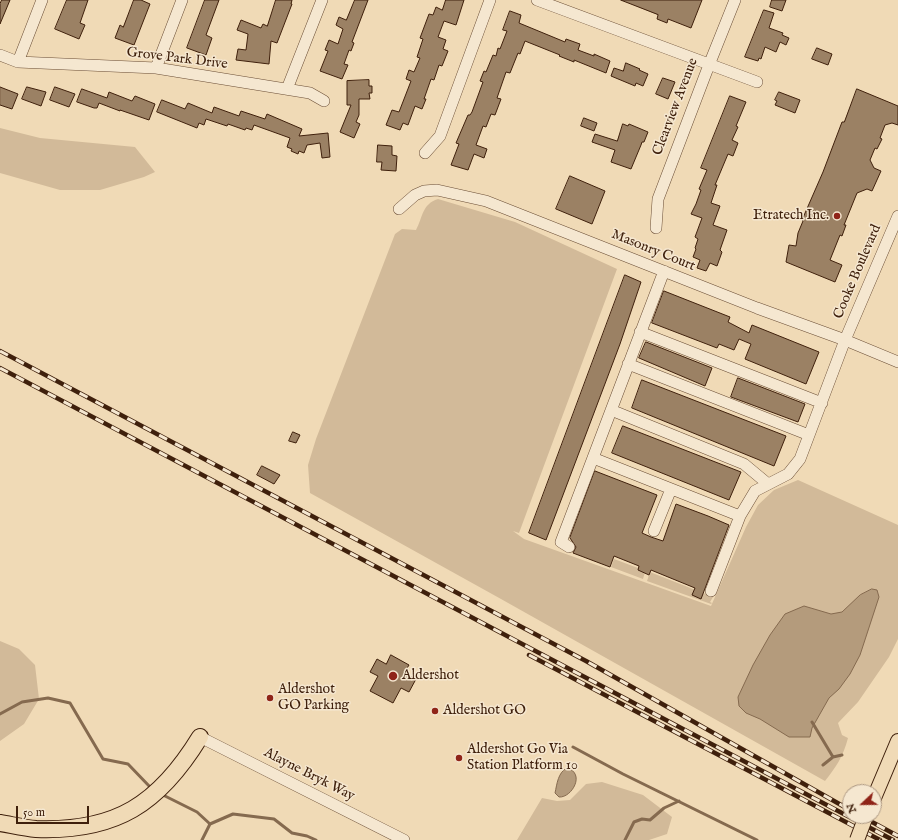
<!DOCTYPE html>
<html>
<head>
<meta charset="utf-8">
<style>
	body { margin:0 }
	#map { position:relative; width:898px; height:840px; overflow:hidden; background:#f0dab6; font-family:"IM FELL English",serif }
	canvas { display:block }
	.north { position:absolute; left:842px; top:784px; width:40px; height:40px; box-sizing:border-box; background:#f5e7d0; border:1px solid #ac9782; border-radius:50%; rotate:248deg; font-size:11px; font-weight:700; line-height:16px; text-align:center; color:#3f200c }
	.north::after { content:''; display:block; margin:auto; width:14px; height:18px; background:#8f2418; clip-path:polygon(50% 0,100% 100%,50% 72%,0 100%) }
	.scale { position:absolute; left:16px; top:806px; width:73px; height:18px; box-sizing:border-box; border:2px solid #3f200c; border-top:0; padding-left:5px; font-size:12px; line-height:14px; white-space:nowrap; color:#3f200c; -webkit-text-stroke:3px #f5e7d0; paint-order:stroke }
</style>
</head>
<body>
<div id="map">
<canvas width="898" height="840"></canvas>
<div class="north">N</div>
<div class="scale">50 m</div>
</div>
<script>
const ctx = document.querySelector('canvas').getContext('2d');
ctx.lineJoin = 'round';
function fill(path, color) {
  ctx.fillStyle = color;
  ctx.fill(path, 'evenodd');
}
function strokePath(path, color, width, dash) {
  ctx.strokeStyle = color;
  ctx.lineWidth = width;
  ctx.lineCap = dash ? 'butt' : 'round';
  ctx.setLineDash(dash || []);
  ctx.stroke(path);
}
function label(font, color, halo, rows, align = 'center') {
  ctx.font = font + ' "IM FELL English",serif';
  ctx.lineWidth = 3;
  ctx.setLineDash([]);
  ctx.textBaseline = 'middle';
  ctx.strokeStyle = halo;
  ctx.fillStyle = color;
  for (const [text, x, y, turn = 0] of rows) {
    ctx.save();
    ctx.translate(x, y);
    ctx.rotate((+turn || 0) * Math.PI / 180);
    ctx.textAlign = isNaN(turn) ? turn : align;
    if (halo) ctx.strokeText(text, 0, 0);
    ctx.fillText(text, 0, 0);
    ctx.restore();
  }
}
const green = new Path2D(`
	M0 128 40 138 135 147 155 172 144 177 100 190H60L0 173Z
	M438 199 515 222 617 269 519 533 513 531 524 539 711 606 746 527 758 505 774 490 798 480 898 525V639L889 657 858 702 838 723 842 735 848 738C843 757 836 767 825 781L501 599 310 493 308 465 316 439 395 234 402 229 416 230C423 217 422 204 438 199Z
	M614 559 638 568V570L642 572 643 570 645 572 643 579 611 567Z
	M650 572 713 597 710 602 712 603 711 604 647 581Z
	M0 641 19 649 35 665 39 699 24 724 0 741Z
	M602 782 643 795 672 817 667 834 649 840H517L542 798 557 801 570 800 586 784Z`);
const water = new Path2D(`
	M872 589 877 590 879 597 860 655 850 674 839 689 829 698 812 728 810 737H789L760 719 746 713 739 706 738 697 753 665 770 635 785 614 804 606 831 614 842 612 860 595Z
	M567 768C586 773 572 798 559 797L555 793C557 784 558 772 567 768Z`);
const stream = new Path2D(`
	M0 714 22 702 48 698 70 703 103 759 128 764 151 788
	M812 722 833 757
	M573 747 623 774 757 840
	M823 765 833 757 842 755
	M161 794 197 812 210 824
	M202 840 210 824 233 814 274 819 292 833 307 836 316 840
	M625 840 634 822 642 819 650 820 664 808 679 801`);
const building = new Path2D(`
	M2 0H10L0 24V4Z
	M67 0H88L80 23 85 25 79 39 55 29Z
	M134 0H141L150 4 134 45 115 38 120 25 123 27Z
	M205 0H219L206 35 212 38 206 55 187 48Z
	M276 0H292L291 4H292L277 43 271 41 269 64 236 60 238 49 246 50 248 34 237 30 241 20 261 28 263 24 267 26Z
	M355 0H368L352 42 354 43 351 51 349 50 344 64 348 65 342 79 320 71 328 51 325 50 329 40 338 44 343 29 336 25 339 17 346 20Z
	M446 0H464L456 25 444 21 438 37 446 40 443 49 448 51 442 66 439 65 434 80 431 79 424 99H426L422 109 415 106 408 125 403 123 400 130 386 125 392 110 399 112 411 81 406 79 409 70 414 72 420 58 417 57 423 39 420 38 429 14 433 15 436 7 442 10Z
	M621 0H702L691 28 668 19 667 23 657 19 658 15Z
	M772 0H786L782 11 770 7Z
	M764 10 774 13 769 28 783 33 782 35 789 38 786 45 780 42 776 52 765 47 761 59 759 58 758 61 745 57Z
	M510 11 521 15 519 23 565 42 566 39 580 44 578 50 594 56V54L610 61 606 73 574 60V62L559 56 560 55 525 41 520 54 518 53 510 73 506 72 497 98 501 99 495 115 491 114 486 127 483 126 476 145 487 149 484 158 474 154 468 170 451 165 459 144 456 143 468 115H470L472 112 483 82 480 81 484 71 486 72 493 55 496 56 498 48 500 49 507 31 503 30Z
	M817 48 832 54 828 65 812 59Z
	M626 63 640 69 639 70 648 74 643 86 636 83 635 86 611 76 614 68 623 71Z
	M663 78 675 82 668 99 656 94Z
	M369 80V86H372V93H369L370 99H359V115L356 122 360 124 354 138 340 132 351 105H347V81Z
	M0 87 18 94 12 109 0 105Z
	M27 87 46 92 41 106 22 99Z
	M55 87 75 94 69 107 50 100Z
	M82 89 107 98 109 92 132 101 135 96 155 104 149 120 120 110V111L99 103 97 108H94L77 102Z
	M857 89 898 106V125L892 123 885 125 880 138 882 139 877 149 875 148 870 160 874 168 881 171 872 191 867 189 857 193 844 225H846L842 236 840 235 830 260 842 265 835 282 786 262 789 245 796 246 798 233 803 221 802 220 823 172 842 122H844Z
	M779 92 800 100 795 113 775 105 777 101 775 100Z
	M730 96 746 102 736 126 738 127 732 140 738 143 733 156 728 154 715 185H717L711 203 720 206 713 225 727 230 720 250 722 252 717 266 710 263 706 271 697 268 700 260 693 257 696 249 695 248 698 239 695 237 702 218 691 214 696 204 701 190 699 189 707 170 701 168Z
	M162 100 185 109 188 103 212 113 214 107 239 116 241 111 265 119 267 114 302 129 299 136 328 133 330 157 322 158 320 143 307 145 304 153 299 151 298 154 291 151 292 149 287 147 290 138 254 125 252 130 246 128 245 130 228 124 227 126 206 119 204 125 199 123 197 128 157 112Z
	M584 118 597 123 594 131 581 126Z
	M623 124 628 126 629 124 648 132 644 142H642L641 145 631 169 611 162 615 150 592 142 595 134 617 141Z
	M378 145 392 146V155L397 156 396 171 381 170 382 162H377Z
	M570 176 605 191 592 224 556 209Z
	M625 275 641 282 620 344 546 540 529 533Z
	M664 291 730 317 728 322 749 333 752 325 819 352 806 384 745 359 751 344 739 339 734 350 719 344 717 348 652 323Z
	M646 342 712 368 705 386 639 358Z
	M738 378 805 404 798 422 731 397Z
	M642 380 786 436 774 466 632 408Z
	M623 426 741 472 729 500 612 453Z
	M293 432 300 435 296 443 289 441Z
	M262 466 280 475 274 484 257 475Z
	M595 471 657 495 642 533 651 537 663 541 676 504 708 516 729 525 701 599 692 595 695 588 651 570 649 575 638 570 639 566 614 556 610 567 573 553 576 547 570 538Z
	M391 655 409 665 404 673 416 679 409 692 401 688 393 703 370 691 378 676 370 672 377 659 386 664Z`);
const minor = new Path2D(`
	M537 0 757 82
	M0 55 18 62 156 68 310 93 324 101
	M18 62 42 0
	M156 68 182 0
	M287 89 322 0
	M425 153 440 136 490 0
	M399 209 415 195 424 191 437 190 486 201 757 308 845 340 898 362
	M656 228 658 199 709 65 735 0
	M640 332 822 403
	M628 364 809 435
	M611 410 744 464 768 484
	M593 458 740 516
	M654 531 671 489
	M569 547 561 542 664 271
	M711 591 740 516 755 491 788 474 800 459 845 340 898 216
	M200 737 404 840`);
const major = new Path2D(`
	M874 798 898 741`);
const highway = new Path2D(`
	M0 823C12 825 24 828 36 829 116 832 159 804 200 737`);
const rail = new Path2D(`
	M0 351 586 661 850 810
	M0 368 893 840
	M529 655 880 840
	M861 816 898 836`);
const majorBridge = new Path2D(`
	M857 840 866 816`);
const markers = [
	[837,216,4,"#8f2418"],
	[393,676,5,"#8f2418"],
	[270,698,4,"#8f2418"],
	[435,711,4,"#8f2418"],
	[459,758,4,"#8f2418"]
];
const streetNames = [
	["Grove Park Drive",177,59,7],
	["Clearview Avenue",676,107,-69],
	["Masonry Court",653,251,22],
	["Cooke Boulevard",858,272,-67],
	["Alayne Bryk Way",309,775,27]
];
const poiNames = [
	["Etratech Inc.",829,216,"right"],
	["Aldershot",402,676],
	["Aldershot",278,690],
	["GO Parking",278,706],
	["Aldershot GO",443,711],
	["Aldershot Go Via",467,750],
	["Station Platform 10",467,766]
];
fill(green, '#d2ba99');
fill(water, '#b49b7c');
strokePath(water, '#856a4f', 1);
strokePath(stream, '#856a4f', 3);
fill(building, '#9b8164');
strokePath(building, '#3f200c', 1);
strokePath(minor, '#6b4e36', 12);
strokePath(major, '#3f200c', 16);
strokePath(highway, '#3f200c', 18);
strokePath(minor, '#f5e7d0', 11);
strokePath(major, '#f0dab6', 14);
strokePath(highway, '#f0dab6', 16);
strokePath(rail, '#3f200c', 4.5);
strokePath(rail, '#f5e7d0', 3, [9]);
strokePath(majorBridge, '#3f200c', 16, []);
strokePath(majorBridge, '#f0dab6', 14);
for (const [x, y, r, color] of markers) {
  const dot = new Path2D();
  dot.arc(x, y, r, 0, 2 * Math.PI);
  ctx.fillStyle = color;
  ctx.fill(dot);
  strokePath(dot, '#f5e7d0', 1.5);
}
label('14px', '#3f200c', '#f5e7d0', streetNames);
label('14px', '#3f200c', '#f5e7d0', poiNames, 'left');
</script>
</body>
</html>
